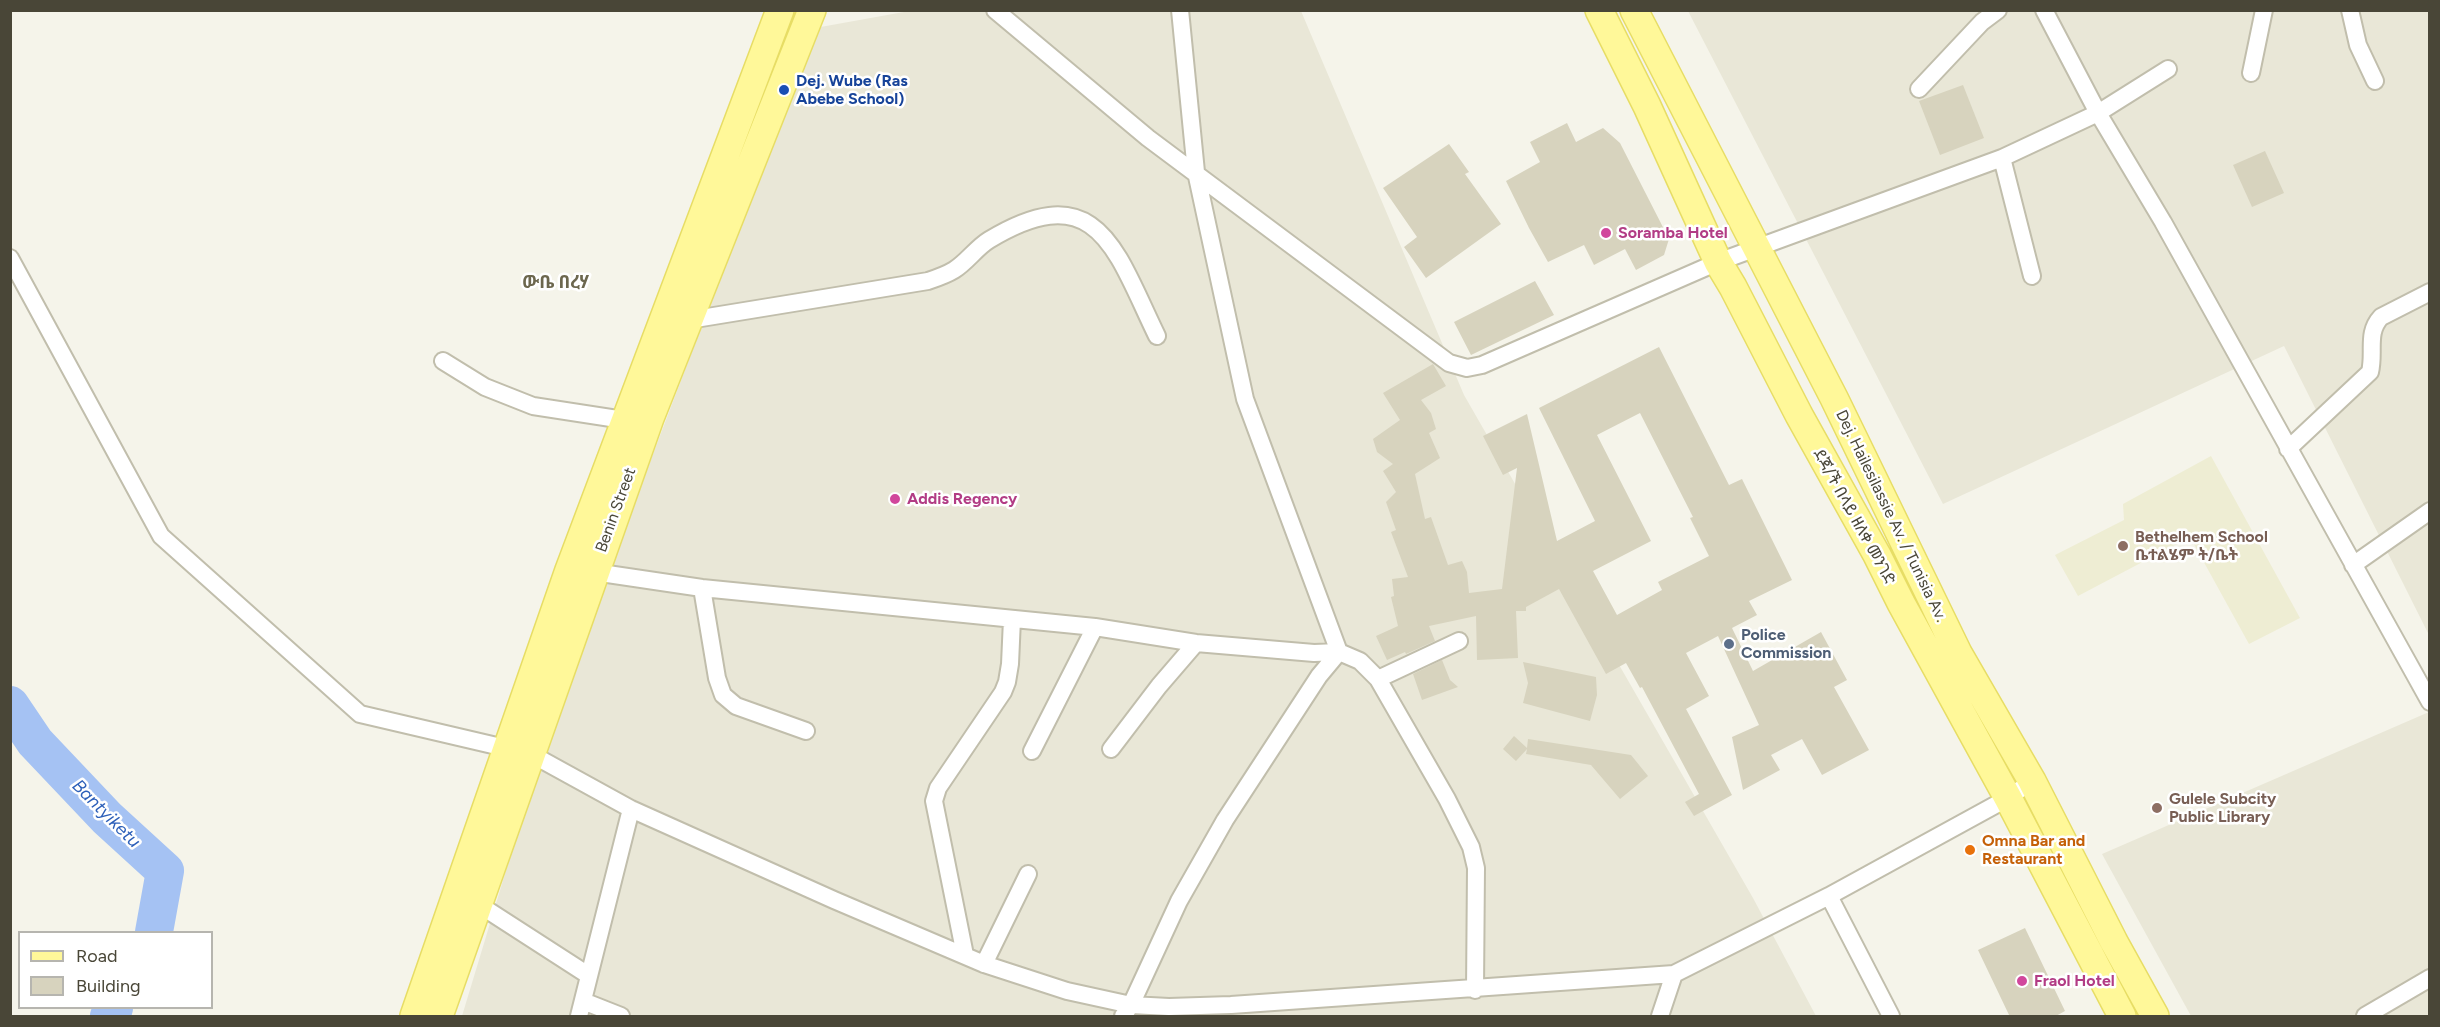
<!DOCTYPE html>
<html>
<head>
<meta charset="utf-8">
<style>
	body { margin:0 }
	#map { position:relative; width:2440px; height:1027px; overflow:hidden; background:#f5f4ea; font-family:Figtree,sans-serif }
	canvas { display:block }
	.frame { position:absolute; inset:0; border:12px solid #494637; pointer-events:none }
	.legend { position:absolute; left:18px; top:931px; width:195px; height:78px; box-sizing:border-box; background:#fff; border:2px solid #b6b5af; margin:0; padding:8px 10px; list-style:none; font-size:18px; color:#494637 }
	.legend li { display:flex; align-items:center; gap:12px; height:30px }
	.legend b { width:30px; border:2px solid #b6b5af }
</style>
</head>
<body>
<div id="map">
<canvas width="2440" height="1027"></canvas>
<div class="frame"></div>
<ul class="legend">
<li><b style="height:8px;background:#fff899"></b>Road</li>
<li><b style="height:16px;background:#d7d3be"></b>Building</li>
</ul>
</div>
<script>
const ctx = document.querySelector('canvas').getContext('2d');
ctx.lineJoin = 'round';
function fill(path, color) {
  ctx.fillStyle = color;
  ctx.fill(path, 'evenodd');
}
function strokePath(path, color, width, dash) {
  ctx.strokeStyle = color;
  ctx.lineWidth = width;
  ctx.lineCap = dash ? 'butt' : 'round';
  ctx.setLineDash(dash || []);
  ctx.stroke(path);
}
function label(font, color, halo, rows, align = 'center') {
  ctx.font = font + ' Figtree,"Noto Sans Ethiopic",sans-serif';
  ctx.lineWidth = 5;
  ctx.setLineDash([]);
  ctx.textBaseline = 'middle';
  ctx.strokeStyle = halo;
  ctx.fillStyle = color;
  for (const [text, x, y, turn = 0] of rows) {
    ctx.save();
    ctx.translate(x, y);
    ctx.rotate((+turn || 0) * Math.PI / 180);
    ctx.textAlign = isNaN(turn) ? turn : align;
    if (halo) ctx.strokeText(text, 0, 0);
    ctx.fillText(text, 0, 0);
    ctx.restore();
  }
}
const residential = new Path2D(`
	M915 10 1301 11 1464 395 1753 898 1816 1016H462L550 725 815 28Z
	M1688 11H2429V635L2284 346 1943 504Z
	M2429 712V1016H2191L2102 854Z`);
const education = new Path2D(`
	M2211 456 2300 618 2249 644 2190 537 2078 596 2055 555 2124 520 2123 504Z`);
const river = new Path2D(`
	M10 705 35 742 107 818 165 871 154 932
	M109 1016 114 1008`);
const building = new Path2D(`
	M1963 85 1984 138 1940 155 1919 101Z
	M1567 123 1576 142 1603 128 1620 143 1669 239 1664 255 1636 270 1625 249 1594 265 1584 245 1548 262 1529 228 1506 181 1540 162 1530 142Z
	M1449 144 1469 172 1465 174 1501 224 1426 278 1404 247 1417 237 1383 188Z
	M2265 151 2284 193 2252 207 2233 165Z
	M1535 281 1554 315 1471 355 1454 322Z
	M1659 347 1729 485 1742 479 1792 580 1749 601 1757 615 1732 628 1753 671 1821 632 1847 680 1834 687 1869 750 1822 775 1802 739 1771 755 1780 770 1743 790 1732 737 1759 725 1718 636 1686 653 1709 696 1686 709 1732 795 1694 816 1685 802 1699 794 1642 687 1640 688 1626 663 1606 674 1559 589 1526 607V611H1516L1518 658 1477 660 1476 616 1429 626 1435 641 1406 654 1405 652 1387 660 1376 636 1398 626 1391 597 1394 596 1392 579 1408 577 1391 532 1396 530 1386 502 1396 492 1383 471 1393 464 1377 452 1373 439 1400 420 1383 393 1433 364 1446 386 1421 400 1431 413 1436 429 1429 433 1440 458 1415 474 1425 519 1431 517 1448 565 1462 561 1467 572 1469 593 1502 589 1517 468 1503 475 1483 436 1527 414 1557 541 1595 521 1539 408ZM1640 413 1693 517 1690 518 1709 556 1658 582 1662 590 1617 615 1593 571 1651 541 1597 435Z
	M1442 660 1450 680 1458 687 1422 700 1413 674Z
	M1523 662 1596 677 1597 695 1590 721 1523 703 1528 683Z
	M1514 736 1527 748 1528 739 1631 755 1648 776 1620 799 1591 765 1526 754 1527 749 1516 761 1503 749Z
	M2025 928 2065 1011 2054 1017H2010L1978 950Z`);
const street = new Path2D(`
	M995 10 1148 138 1449 363 1467 368 1482 365 1718 262 2002 158 2098 113 2168 69
	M1180 10 1196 172 1245 399 1339 652
	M2044 10 2098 113 2163 222 2430 702
	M2350 10 2358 45 2375 81
	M2251 73 2264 10
	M1919 89 1982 22 1998 10
	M2002 158 2032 276
	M10 258 161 536 360 714 531 754 631 809 834 900 984 964 1067 991 1131 1005 1169 1007 1231 1005 1674 974 1829 896 2008 798 2032 781
	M683 321 928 281C937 278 946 275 954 270 967 262 976 248 989 240 1098 174 1116 252 1157 336
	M443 361 485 387 533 406 624 420 634 419
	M2288 449 2370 372C2375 352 2366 333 2381 317L2430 292
	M2353 565 2430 511
	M594 572 702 588 1095 627 1196 643 1314 653 1339 652 1360 661 1378 679 1447 799 1471 847 1476 868 1475 990
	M702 588 717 678 723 695 736 706 806 731
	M1378 679 1459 641
	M1111 749 1159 686 1196 643
	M1032 751 1095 627
	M1829 896 1891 1016
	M472 903 478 904 588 975
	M965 955 934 801 938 788 1003 692 1007 682 1010 664 1012 619
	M984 964 1028 874
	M583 1001 621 1016
	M579 1016 631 809
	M1123 1016 1131 1005 1179 901 1225 820 1319 676 1339 652
	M1660 1016 1674 974
	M2365 1016 2430 978`);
const primary = new Path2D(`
	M1599 10 1647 106 1718 262 1733 287 1799 415 1877 555 1901 603 2008 798 2122 1016
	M1634 10 1834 398 1958 653 2032 781 2114 942 2155 1016
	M414 1016 569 570 780 10
	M439 1016 650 418 812 10`);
const markers = [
	[784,90,6,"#1a4fb4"],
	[1606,233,6,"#d1479c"],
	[895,499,6,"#d1479c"],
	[2123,546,6,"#8d6e63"],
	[1729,644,6,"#5c6f8a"],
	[2157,808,6,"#8d6e63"],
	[1970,850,6,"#e8710a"],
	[2022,981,6,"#d1479c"]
];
const transitNames = [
	["Dej. Wube (Ras",796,81],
	["Abebe School)",796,99]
];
const hotelNames = [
	["Soramba Hotel",1618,233],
	["Addis Regency",907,499],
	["Fraol Hotel",2034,981]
];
const streetNames = [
	["Benin Street",616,510,-70],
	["Dej. Hailesilassie Av. / Tunisia Av.",1891,516,64],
	["ደጃ/ች በላይ ዘለቀ መንገድ",1854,517,61]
];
const educationNames = [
	["Bethelhem School",2135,537],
	["ቤተልሄም ት/ቤት",2135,555],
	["Gulele Subcity",2169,799],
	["Public Library",2169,817]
];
const serviceNames = [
	["Police",1741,635],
	["Commission",1741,653]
];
const foodNames = [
	["Omna Bar and",1982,841],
	["Restaurant",1982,859]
];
const neighbourhoodNames = [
	["ውቤ በረሃ",556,283]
];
const waterNames = [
	["Bantyiketu",106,814,45]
];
fill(residential, '#e9e7d7');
fill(education, '#eeedd3');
strokePath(river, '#a5c2f3', 38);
fill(building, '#d7d3be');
strokePath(street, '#c1beac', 20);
strokePath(primary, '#e7dd65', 30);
strokePath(street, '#fff', 16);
strokePath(primary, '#fff899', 27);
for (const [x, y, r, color] of markers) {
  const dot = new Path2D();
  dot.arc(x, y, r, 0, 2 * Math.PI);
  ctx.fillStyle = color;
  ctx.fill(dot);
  strokePath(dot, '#fff', 2);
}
label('bold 16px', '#164399', '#fff', transitNames, 'left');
label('bold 16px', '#b23c85', '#fff', hotelNames, 'left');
label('16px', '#494637', '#fff', streetNames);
label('bold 16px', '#785e54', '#fff', educationNames, 'left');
label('bold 16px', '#4e5e75', '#fff', serviceNames, 'left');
label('bold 16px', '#c56008', '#fff', foodNames, 'left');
label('bold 18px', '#6c674e', '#fff', neighbourhoodNames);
label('italic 18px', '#2c5fb9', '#fff', waterNames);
</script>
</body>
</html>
